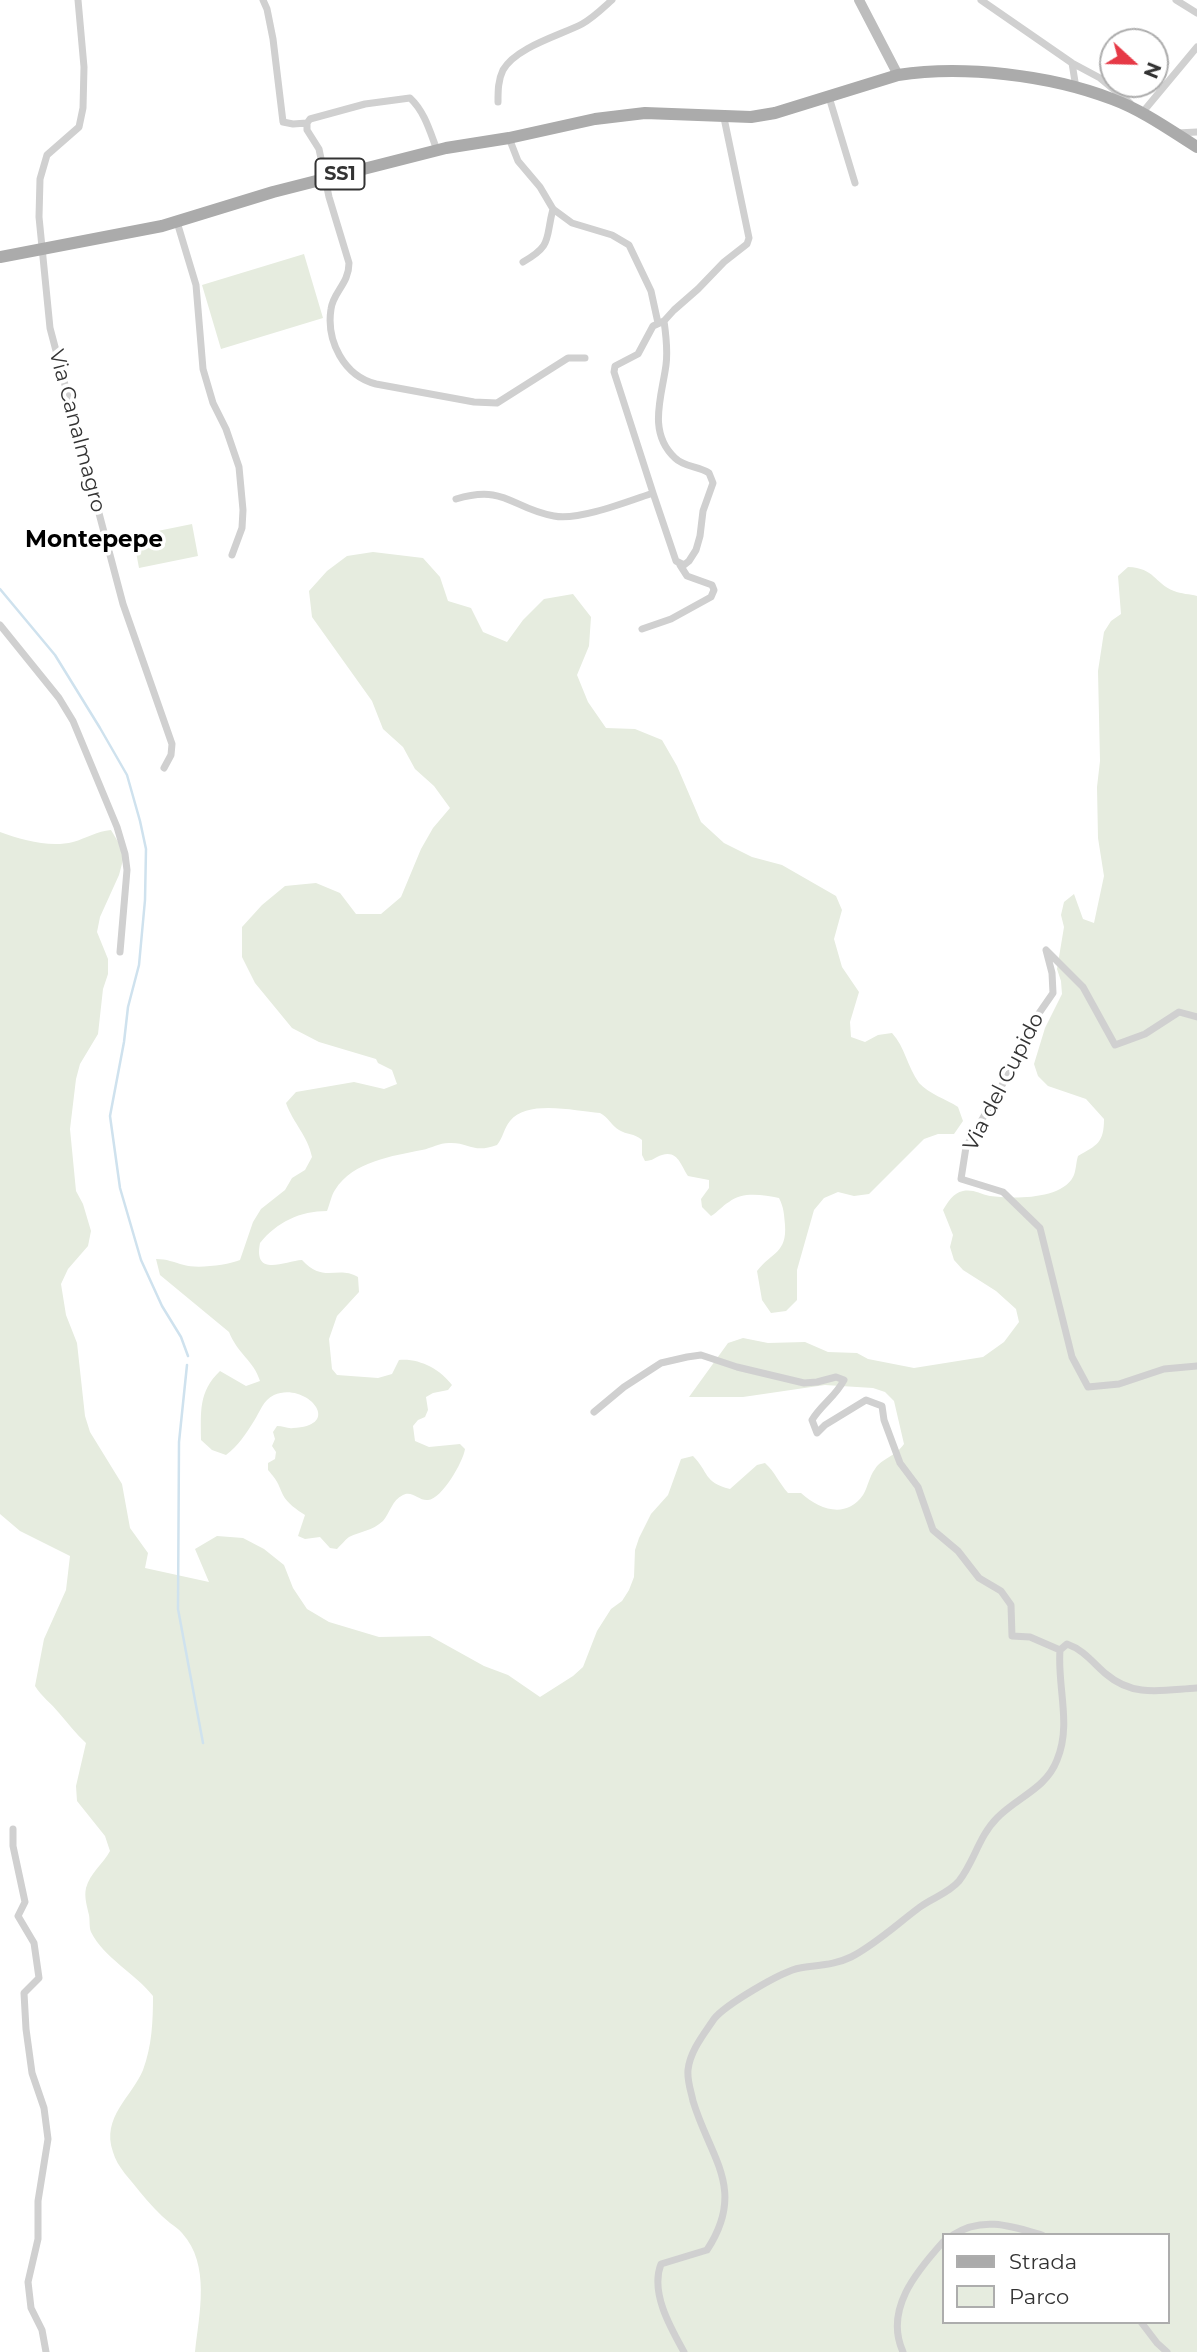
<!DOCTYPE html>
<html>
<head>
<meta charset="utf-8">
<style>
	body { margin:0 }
	#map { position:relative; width:1197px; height:2352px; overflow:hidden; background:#fff; font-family:Montserrat,sans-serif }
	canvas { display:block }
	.legend { position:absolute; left:942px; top:2233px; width:228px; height:91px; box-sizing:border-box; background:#fff; border:2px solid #adadad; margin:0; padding:9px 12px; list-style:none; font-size:21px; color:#333 }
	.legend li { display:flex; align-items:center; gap:14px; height:35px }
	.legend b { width:35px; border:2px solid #adadad }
	.north { position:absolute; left:1099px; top:28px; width:70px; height:70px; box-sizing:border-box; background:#fff; border:2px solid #adadad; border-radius:50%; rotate:112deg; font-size:19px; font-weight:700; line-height:28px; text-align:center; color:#333 }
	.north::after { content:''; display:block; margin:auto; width:24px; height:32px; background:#e63946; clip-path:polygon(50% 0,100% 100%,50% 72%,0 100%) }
</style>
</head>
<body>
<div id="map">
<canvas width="1197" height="2352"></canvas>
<ul class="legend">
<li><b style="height:9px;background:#ababab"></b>Strada</li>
<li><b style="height:19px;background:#e6ecdf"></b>Parco</li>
</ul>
<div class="north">N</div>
</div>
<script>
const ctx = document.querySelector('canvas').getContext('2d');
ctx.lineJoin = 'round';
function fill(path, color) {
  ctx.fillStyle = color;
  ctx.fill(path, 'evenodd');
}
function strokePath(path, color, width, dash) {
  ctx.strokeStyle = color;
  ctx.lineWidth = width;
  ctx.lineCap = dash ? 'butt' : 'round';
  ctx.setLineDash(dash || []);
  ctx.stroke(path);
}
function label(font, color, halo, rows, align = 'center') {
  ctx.font = font + ' Montserrat,sans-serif';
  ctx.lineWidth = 7;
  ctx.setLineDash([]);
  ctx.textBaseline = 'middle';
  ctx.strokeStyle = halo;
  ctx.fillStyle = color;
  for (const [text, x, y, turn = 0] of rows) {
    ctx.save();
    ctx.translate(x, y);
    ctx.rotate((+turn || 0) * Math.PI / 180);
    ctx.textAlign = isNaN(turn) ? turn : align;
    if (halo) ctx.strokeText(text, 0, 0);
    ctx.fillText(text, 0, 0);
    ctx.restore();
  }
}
const green = new Path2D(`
	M304 254 323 318 221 349 202 285Z
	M192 524 198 556 139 568 133 536Z
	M373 552 423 558 440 577 448 601 471 608 483 632 507 642 523 620 544 599 573 594 591 617 589 646 577 675 588 702 606 728 635 729 662 740 677 766 701 822 724 843 752 857 782 865 836 896 842 910 834 939 842 967 859 992 850 1022 851 1037 865 1042 878 1035 892 1033C905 1047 907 1066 919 1083 929 1094 946 1099 958 1107L963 1121 954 1134H938L924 1139 869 1194 854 1196 838 1192 824 1198 814 1210 797 1270V1300L786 1311 771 1313 762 1300 757 1271C772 1252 787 1253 785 1225 784 1214 784 1208 779 1198 763 1195 743 1191 729 1202 722 1206 718 1212 711 1216L702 1207 701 1199 709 1188V1180L688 1176C681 1166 678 1150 662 1155 655 1157 653 1161 645 1161L642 1155V1140C634 1133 627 1135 619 1130 612 1126 608 1117 600 1113 576 1111 527 1099 510 1121 504 1128 503 1138 497 1145 473 1154 469 1142 449 1143 439 1143 432 1148 422 1150 393 1156 353 1161 335 1190 331 1196 330 1204 327 1211 300 1211 277 1222 260 1243 253 1278 285 1261 302 1260 324 1284 337 1265 358 1277L359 1292 337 1316 329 1339 332 1369 337 1375 378 1378 392 1374 399 1360C419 1358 440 1369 452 1385L448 1390 433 1393 426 1397 428 1410 425 1417 418 1420 413 1426 415 1441 429 1447 460 1444 465 1449C463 1462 442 1499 428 1500 419 1501 412 1490 403 1495 392 1500 390 1513 383 1521 372 1531 361 1531 349 1537 345 1540 341 1545 337 1549L330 1548 320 1537 305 1539 298 1536 305 1515C297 1510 287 1503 283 1495 277 1481 278 1482 268 1470V1463L275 1459 276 1452 272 1446 275 1439 273 1432 277 1426C283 1426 288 1429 293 1428 345 1426 306 1381 274 1395 263 1400 260 1412 254 1421 246 1434 238 1446 226 1455L212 1450 201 1440C201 1412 198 1392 220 1371L246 1386 260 1381C254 1361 237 1353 229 1332L160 1275 156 1259C167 1259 173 1262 184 1265 197 1269 228 1265 240 1260L253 1222 261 1209 285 1190 292 1178 305 1170 312 1157C308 1136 293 1123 286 1103L296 1092 354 1082 384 1089 397 1084 392 1070 378 1063 376 1059 319 1042 292 1028 255 983 242 957V927L262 905 285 886 316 883 340 893 356 914H381L401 897 421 849 433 828 450 808 434 786 415 769 403 747 383 729 372 701 312 617 309 591 327 571 347 556Z
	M1128 567C1155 568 1154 583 1174 591 1181 594 1190 594 1197 596V2352H195C199 2314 211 2265 182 2233 179 2229 174 2226 170 2223 159 2214 149 2203 140 2192 131 2180 117 2167 113 2152 101 2117 132 2097 143 2070 152 2046 153 2021 153 1996 136 1974 103 1957 91 1932 89 1927 90 1920 89 1915 87 1906 84 1897 86 1888 90 1873 103 1864 110 1851L105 1836 77 1801 76 1786 86 1743C76 1734 68 1723 59 1713 51 1703 42 1697 35 1686L44 1639 66 1590 70 1556 20 1531 0 1514V832C22 840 50 848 73 842 87 838 97 831 111 830L120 845 123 860 119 875 100 917 97 932 108 959V974L103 989 98 1034 80 1064 76 1079 70 1129 76 1191 83 1204 91 1231 88 1246 68 1269 61 1284 66 1315 77 1343 85 1416 90 1432 122 1484 130 1528 148 1553 145 1568 209 1582 195 1549 217 1536 243 1538 264 1549 284 1565 293 1588 307 1609 329 1622 379 1637 430 1636 484 1666 508 1675 540 1697 573 1676 583 1667 597 1631 611 1609 622 1601 629 1590 634 1577 635 1550 639 1538 651 1514 668 1495 681 1459 693 1456C709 1472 703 1482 730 1489L757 1465 765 1463C775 1472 779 1483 788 1493H801C820 1510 846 1519 863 1495 868 1487 869 1477 875 1469 882 1458 895 1457 904 1444L894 1401 885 1392 873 1388 825 1385 743 1397H689L728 1343 743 1338 768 1343 805 1342 828 1352 857 1353 868 1359 914 1368 983 1357 1004 1342 1019 1322 1016 1309 996 1291 963 1270 954 1260 950 1247 953 1235 943 1210C948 1202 953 1193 963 1191 973 1189 980 1194 990 1196 1011 1199 1061 1200 1073 1177 1076 1172 1076 1162 1078 1156 1097 1145 1104 1143 1104 1119L1086 1099 1048 1086 1038 1076 1034 1064 1045 1028 1062 994 1061 981 1057 969 1064 927 1061 915 1064 902 1074 894 1083 919 1094 923 1104 876 1098 838 1097 787 1100 761 1098 671 1104 632 1111 621 1121 614 1118 576ZM943 2235H1167V2322H943Z`);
const stream = new Path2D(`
	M0 589 55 655 100 728 127 775 140 821 146 849 145 900 139 965 128 1007 124 1042 110 1116 120 1188 141 1260 162 1306 181 1337 188 1356
	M187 1365 179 1442 178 1609 203 1743`);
const street = new Path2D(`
	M78 0 84 67 83 108 79 127 47 155 40 179 39 217 50 328 123 604 172 744 171 755 164 768
	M263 0 267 9 273 39 283 122 293 124 307 123 310 119 365 104 410 98C425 112 430 132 437 150
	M981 0 1072 63 1100 78 1130 103
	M1176 0 1197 13
	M1072 63 1076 88
	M829 97 855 183
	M498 102C498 91 498 80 503 70 516 47 561 35 582 24 593 18 603 8 612 0
	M1142 113 1197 47
	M307 123V130L319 149 329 197 349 263C349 284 333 292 331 309 326 341 344 376 376 384L474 402 497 403 568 358H585
	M1177 133 1197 132
	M509 138 518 161 540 187 553 209 572 223 612 235 629 245 651 291 658 323
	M177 222 196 285 203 369 213 403 226 429 239 467 243 510 242 528 232 555
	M523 262C553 245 545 239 553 209
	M653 493 614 372 615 366 638 354 653 326 664 321 674 310 698 289 724 262 747 244 749 238 724 118
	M456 499C506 484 512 509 554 516 579 521 629 501 653 493L676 561 684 565 689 561 696 550 700 536 703 511 713 483 709 473C698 466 684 467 675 458 647 432 662 396 666 365 668 350 666 335 664 321
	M0 625 59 698 73 721 117 827 125 854 127 870 120 952
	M642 629 671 619 711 597 714 590 712 585 687 576 680 565
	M1197 1017 1179 1012 1145 1034 1115 1045 1083 987 1046 950 1052 973 1053 993 1026 1032 1022 1046 1012 1068 966 1147 961 1179 1003 1192 1040 1228 1072 1357 1088 1387 1119 1384 1164 1369 1197 1366
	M594 1412 624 1387 661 1363 687 1357 701 1355 737 1367 804 1383 817 1382 836 1377 844 1380C836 1396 821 1405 812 1420L817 1433 825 1425 866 1400 882 1406 884 1420 900 1463 918 1487 933 1530 958 1551 979 1578 1001 1591 1011 1605 1012 1636 1030 1637 1060 1650
	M13 1829V1846L25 1902 18 1916 34 1943 39 1978 24 1993 26 2029 32 2073 44 2108 48 2139 38 2201V2239L28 2282 31 2308 42 2330 46 2352
	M953 2235C982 2216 1011 2226 1042 2235
	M1141 2322 1157 2343 1167 2352
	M684 2352C670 2327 650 2292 661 2264L707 2250C747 2189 710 2158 693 2101 691 2091 687 2081 688 2070 690 2051 704 2034 714 2019 725 2005 782 1971 800 1968 817 1965 835 1965 851 1957 876 1944 897 1924 920 1907 932 1898 949 1893 959 1881 974 1862 979 1836 997 1818 1017 1797 1046 1789 1057 1760 1072 1725 1057 1686 1060 1650L1067 1644C1084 1650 1092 1662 1106 1674 1134 1698 1163 1690 1197 1688
	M903 2352C884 2310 916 2272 943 2242`);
const secondary = new Path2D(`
	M859 0 898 75`);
const primary = new Path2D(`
	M0 257 162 226 273 192 446 148 509 138 595 119 645 113 751 117 775 113 898 75C963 65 1050 75 1112 99 1142 110 1170 130 1197 147`);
const shields = [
	[340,174,49]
];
const shieldNames = [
	["SS1",340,174]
];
const streetNames = [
	["Via Canalmagro",77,431,75],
	["Via del Cupido",1004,1082,-63]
];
const neighbourhoodNames = [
	["Montepepe",94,540]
];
fill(green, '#e6ecdf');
strokePath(stream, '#cfe2ee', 2.5);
strokePath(street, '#d0d0d0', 7);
strokePath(secondary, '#bdbdbd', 10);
strokePath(primary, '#ababab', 12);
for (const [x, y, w] of shields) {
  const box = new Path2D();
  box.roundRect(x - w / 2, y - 15.5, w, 31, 5);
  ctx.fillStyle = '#fff';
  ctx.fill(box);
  strokePath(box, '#333', 2);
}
label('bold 19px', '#333', null, shieldNames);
label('21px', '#333', '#fff', streetNames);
label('bold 23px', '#000', '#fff', neighbourhoodNames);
</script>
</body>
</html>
